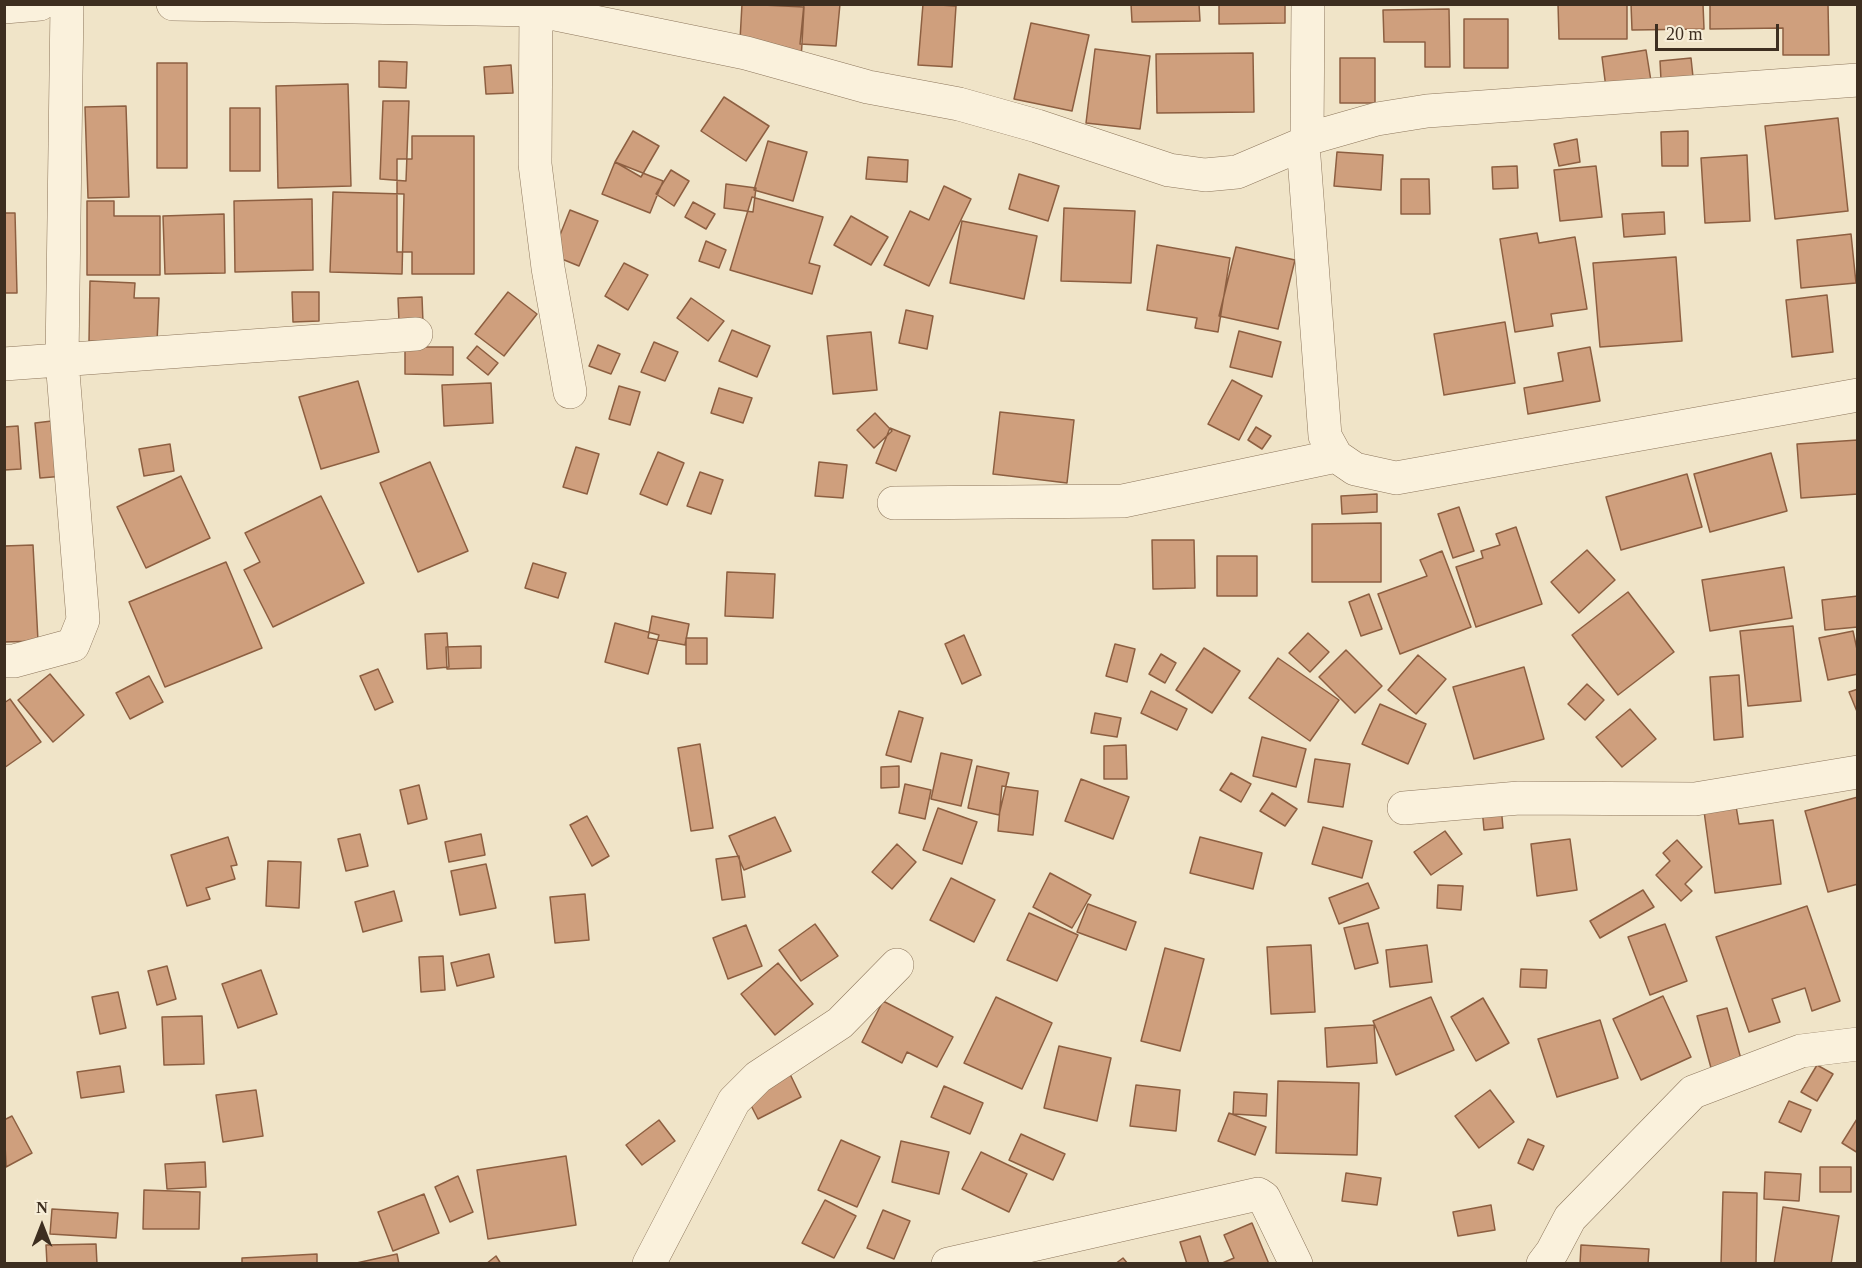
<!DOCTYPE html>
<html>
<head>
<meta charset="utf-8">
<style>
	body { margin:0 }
	#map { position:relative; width:1862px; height:1268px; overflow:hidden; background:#f0e4c8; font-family:Georgia,serif }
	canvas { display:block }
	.frame { position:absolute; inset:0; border:6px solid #3d2e20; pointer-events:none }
	.north { position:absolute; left:12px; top:1196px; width:60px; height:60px; -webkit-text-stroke:4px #f7eed8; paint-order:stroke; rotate:0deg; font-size:16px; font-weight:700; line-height:24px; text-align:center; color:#3d2e20 }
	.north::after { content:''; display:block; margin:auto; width:21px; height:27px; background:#3d2e20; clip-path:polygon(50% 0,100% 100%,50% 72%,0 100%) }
	.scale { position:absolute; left:1655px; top:24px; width:124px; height:27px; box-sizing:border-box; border:3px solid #3d2e20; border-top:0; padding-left:8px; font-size:18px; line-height:21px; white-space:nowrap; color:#3d2e20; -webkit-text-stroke:4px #f7eed8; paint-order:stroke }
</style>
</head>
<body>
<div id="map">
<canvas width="1862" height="1268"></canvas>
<div class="frame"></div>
<div class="north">N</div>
<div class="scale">20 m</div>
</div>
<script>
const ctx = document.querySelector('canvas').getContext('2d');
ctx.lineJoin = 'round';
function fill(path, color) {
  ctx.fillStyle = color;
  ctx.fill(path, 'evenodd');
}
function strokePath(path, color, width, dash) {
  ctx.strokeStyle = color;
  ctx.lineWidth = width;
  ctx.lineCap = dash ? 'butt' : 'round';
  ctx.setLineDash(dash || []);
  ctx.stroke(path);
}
const building = new Path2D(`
	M742 4 804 7 801 61 739 58Z
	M804 4H840L836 46 800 44Z
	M923 4 956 6 952 67 918 65Z
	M1131 4H1199L1200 21 1132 22Z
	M1219 4H1285V23L1219 24Z
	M1558 4H1627V39H1559Z
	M1631 4H1703L1704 29 1632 30Z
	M1710 4H1828L1829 55H1783V28L1710 29Z
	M1449 9 1450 67H1425V42H1384L1383 10Z
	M1464 19H1508V68H1464Z
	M1031 23 1089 35 1072 111 1014 99Z
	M1095 49 1150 56 1140 129 1086 123Z
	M1646 50 1651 81 1606 88 1602 57Z
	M1253 53 1254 112 1157 113 1156 54Z
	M1340 58H1375V103H1340Z
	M1691 58 1693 77 1661 80 1660 61Z
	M379 61 407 62 406 88 379 87Z
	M157 63H187V168H157Z
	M511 65 513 93 486 94 484 67Z
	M348 84 351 186 278 188 276 86Z
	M724 97 769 126 746 161 701 131Z
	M383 101H409L406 181 380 179Z
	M126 106 129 197 88 198 85 107Z
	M230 108H260V171H230Z
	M1838 118 1848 211 1775 219 1765 126Z
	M633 131 659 146 641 177 615 162Z
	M1688 131V166H1662L1661 132Z
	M412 136H474V274H412V252H397V159H412Z
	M1577 139 1580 162 1559 166 1554 144Z
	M768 141 807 152 793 201 754 190Z
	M1337 152 1383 155 1381 190 1334 186Z
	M1747 155 1750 221 1705 223 1701 158Z
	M868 157 908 160 907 182 866 179Z
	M615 162 663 181 650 213 602 194Z
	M1517 166 1518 188 1493 189 1492 167Z
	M1596 166 1602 217 1560 221 1554 170Z
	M671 170 689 181 674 206 656 194Z
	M1019 174 1059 186 1048 221 1009 209Z
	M1401 179H1429L1430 214H1401Z
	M726 184 756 188 753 212 724 208Z
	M944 186 971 199 929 286 884 265 910 211 929 220Z
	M333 192 404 194 402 274 330 272Z
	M752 197 823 217 809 263 820 266 812 294 730 270Z
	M312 199 313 270 235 272 234 201Z
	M87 201H114V216H160V275H87Z
	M693 202 715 214 706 229 685 217Z
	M1064 208 1135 211 1131 283 1061 281Z
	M570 210 598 221 579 266 552 255Z
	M1664 212 1665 234 1624 237 1622 214Z
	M4 213H15L17 293H4Z
	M224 214 225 273 165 274 163 216Z
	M851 216 888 237 871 265 834 245Z
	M962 221 1037 236 1024 299 950 283Z
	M1537 233 1539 243 1575 237 1587 309 1551 314 1553 326 1515 332 1500 239Z
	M1851 234 1856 283 1801 288 1797 240Z
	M706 241 726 250 719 268 699 261Z
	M1157 245 1230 258 1218 332 1195 328 1197 318 1147 310Z
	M1236 247 1295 260 1278 329 1219 316Z
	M1676 257 1682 341 1600 347 1593 263Z
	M624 263 648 275 628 310 605 296Z
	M90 281 135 283 134 298H159L157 342 89 341Z
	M292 292H319V321L293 322Z
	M508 292 537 314 504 356 475 334Z
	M1827 295 1833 352 1792 357 1786 300Z
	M422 297 423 323H399L398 298Z
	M691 298 724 321 708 341 677 318Z
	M906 310 933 316 927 349 899 343Z
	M1505 322 1515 383 1444 395 1434 334Z
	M732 330 770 346 757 377 719 361Z
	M1239 331 1281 342 1272 377 1230 367Z
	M871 332 877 390 833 394 827 336Z
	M654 342 678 352 665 381 641 372Z
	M598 345 620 354 611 374 589 366Z
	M477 346 498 363 488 375 467 358Z
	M405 347H453V375L405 374Z
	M1590 347 1600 401 1528 414 1524 388 1563 381 1558 353Z
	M1232 380 1262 396 1239 440 1208 424Z
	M358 381 379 452 321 469 299 397Z
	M491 383 493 423 444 426 442 385Z
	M619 386 640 392 630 425 609 419Z
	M719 388 752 398 743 423 711 413Z
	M1000 412 1074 420 1067 483 993 474Z
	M875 413 892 431 874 448 857 430Z
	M60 420 65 476 40 478 35 423Z
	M18 426 21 469 4 470V427Z
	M1256 427 1271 436 1262 449 1248 440Z
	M890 428 910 436 896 471 876 463Z
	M1858 440V494L1801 498 1797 444Z
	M170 444 174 471 144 476 139 449Z
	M576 447 599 454 587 494 563 487Z
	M658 452 684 463 667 505 640 494Z
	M1771 453 1787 511 1710 532 1694 474Z
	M430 462 468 551 418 572 380 483Z
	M819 462 847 465 843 498 815 496Z
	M700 472 723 480 711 514 687 506Z
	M1687 474 1702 527 1621 550 1606 497Z
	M181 476 210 538 146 568 117 507Z
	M1377 494V512L1342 514 1341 496Z
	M321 496 364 583 273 627 244 570 260 562 245 533Z
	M1459 507 1474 551 1453 558 1438 514Z
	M1381 523V582H1312V524Z
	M1516 527 1542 604 1476 627 1456 567 1483 558 1481 551 1500 545 1496 534Z
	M1152 540H1194L1195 588 1153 589Z
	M33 545 38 641 4 642V546Z
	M1587 550 1615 580 1579 613 1551 582Z
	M1442 551 1471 627 1400 654 1378 594 1427 576 1420 560Z
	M1217 556H1257V596H1217Z
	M226 562 262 648 165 687 129 602Z
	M533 563 566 573 558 598 525 588Z
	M1784 567 1792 618 1710 631 1702 580Z
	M727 572 775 574 773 618 725 616Z
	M1628 592 1674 652 1618 695 1572 635Z
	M1369 594 1382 629 1361 636 1349 602Z
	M1858 596V627L1825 630 1822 600Z
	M652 616 689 624 685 645 648 638Z
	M615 623 659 635 648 674 605 662Z
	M1793 626 1801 701 1748 706 1740 631Z
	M1853 631 1858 654V674L1828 680 1819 638Z
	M447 633 449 667 427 669 425 634Z
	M1308 633 1329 652 1310 672 1289 653Z
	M964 635 981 675 962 684 945 644Z
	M686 638H707V664H686Z
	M1115 644 1135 649 1127 682 1106 676Z
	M481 646V668L447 669 446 647Z
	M1204 648 1240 671 1212 713 1176 690Z
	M1346 650 1382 686 1355 713 1319 677Z
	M1161 654 1176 663 1165 683 1149 674Z
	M1418 655 1446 679 1416 714 1388 690Z
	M1278 658 1339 700 1310 741 1249 698Z
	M1524 667 1544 739 1474 759 1453 687Z
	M378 669 393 702 375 710 360 676Z
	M50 674 84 715 53 742 18 700Z
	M1739 675 1743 737 1714 740 1710 677Z
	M149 676 163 702 130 719 116 693Z
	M1587 684 1604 700 1585 720 1568 704Z
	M1858 689V714L1849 692Z
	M1151 691 1187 709 1177 730 1141 713Z
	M10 699 41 742 4 768V703Z
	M1380 704 1426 724 1408 764 1362 744Z
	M1630 709 1656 739 1622 767 1596 737Z
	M899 711 923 718 911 762 886 755Z
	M1095 713 1121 718 1117 737 1091 733Z
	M1262 737 1306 749 1296 787 1253 776Z
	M700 744 713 828 691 831 678 748Z
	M1126 745 1127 779H1104V746Z
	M941 753 972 760 961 806 931 799Z
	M1315 759 1350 764 1343 807 1308 802Z
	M899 766V787L881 788V767Z
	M977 766 1009 773 999 815 968 808Z
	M1231 773 1251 784 1241 802 1220 790Z
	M1081 779 1129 797 1113 839 1065 821Z
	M905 784 931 790 925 819 899 813Z
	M419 785 427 819 408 824 400 790Z
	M1002 786 1038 791 1033 835 998 831Z
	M1272 793 1297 809 1285 826 1260 811Z
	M1858 797V884L1828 892 1805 811Z
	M1501 806 1503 828 1484 830 1482 808Z
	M1736 806 1739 824 1773 820 1781 884 1715 893 1704 811Z
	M938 808 977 822 962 864 923 850Z
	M587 816 609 856 592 866 570 825Z
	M775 817 791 851 744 870 729 836Z
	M1323 827 1372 841 1362 878 1312 864Z
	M1445 831 1462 854 1431 875 1414 852Z
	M360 834 368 866 346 871 338 839Z
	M481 834 485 855 449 862 445 842Z
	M228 837 237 865 231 866 235 879 206 888 210 899 187 906 171 855Z
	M1200 837 1262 853 1253 889 1190 873Z
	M1570 839 1577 890 1537 896 1531 844Z
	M1677 840 1702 867 1685 884 1692 891 1681 901 1656 875 1670 861 1663 853Z
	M897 844 916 862 892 889 872 872Z
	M739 856 745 897 722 900 716 859Z
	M268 861 301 862 299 908 266 906Z
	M486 864 496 908 460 915 451 871Z
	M1050 873 1091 895 1072 928 1033 907Z
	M951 878 995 900 974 942 930 920Z
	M1368 883 1379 908 1339 924 1329 898Z
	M1438 885 1463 886 1461 910 1437 908Z
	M1643 890 1654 907 1600 938 1590 921Z
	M394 891 402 921 363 932 355 902Z
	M585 894 589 940 555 943 550 897Z
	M1088 904 1136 922 1126 950 1077 932Z
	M1807 906 1840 1001 1812 1011 1805 988 1772 999 1780 1022 1749 1032 1716 937Z
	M1029 913 1078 935 1057 981 1007 960Z
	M1368 923 1378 963 1355 969 1344 928Z
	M815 924 838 956 801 981 779 950Z
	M1665 924 1687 981 1650 995 1628 937Z
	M746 925 762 966 728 979 713 938Z
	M1311 945 1315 1012 1271 1014 1267 947Z
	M1427 945 1432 982 1390 987 1386 950Z
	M1165 948 1204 959 1180 1051 1141 1041Z
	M489 954 494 977 457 986 451 963Z
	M443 956 445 990 421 992 419 957Z
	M778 963 813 1004 775 1035 741 994Z
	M167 966 176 999 157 1005 148 971Z
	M1521 969 1547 970 1546 988 1520 987Z
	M261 970 277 1014 238 1028 222 984Z
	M118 992 126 1028 100 1034 92 997Z
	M1663 996 1691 1057 1641 1080 1613 1019Z
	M996 997 1052 1023 1022 1089 964 1063Z
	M1431 997 1454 1050 1396 1075 1373 1021Z
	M1483 998 1509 1043 1476 1061 1451 1017Z
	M883 1001 953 1037 937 1067 907 1052 902 1063 862 1042Z
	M1727 1008 1744 1070 1714 1079 1697 1016Z
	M202 1016 204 1064 164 1065 162 1017Z
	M1600 1020 1618 1078 1557 1097 1538 1039Z
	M1374 1025 1377 1063 1327 1067 1325 1028Z
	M1059 1046 1111 1058 1097 1121 1044 1108Z
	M1817 1065 1833 1074 1817 1101 1801 1092Z
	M120 1066 124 1092 81 1098 77 1072Z
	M789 1072 801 1097 758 1119 745 1094Z
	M1278 1081 1359 1083 1357 1155 1276 1153Z
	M1136 1085 1180 1090 1176 1131 1130 1126Z
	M944 1086 983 1103 970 1134 931 1117Z
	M256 1090 263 1136 223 1142 216 1095Z
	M1490 1090 1514 1122 1479 1148 1455 1116Z
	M1234 1092 1267 1094 1266 1116 1233 1114Z
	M1789 1101 1811 1110 1801 1132 1779 1122Z
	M1229 1113 1266 1127 1255 1155 1218 1141Z
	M12 1116 32 1153 6 1167 4 1120Z
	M1857 1119 1858 1120V1153L1842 1143Z
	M659 1120 675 1141 642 1165 626 1145Z
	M1021 1134 1065 1154 1053 1180 1009 1160Z
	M1528 1139 1544 1146 1533 1170 1518 1163Z
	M841 1140 880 1157 857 1207 818 1190Z
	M901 1141 949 1152 939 1194 892 1182Z
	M981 1152 1027 1174 1009 1212 962 1189Z
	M566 1156 576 1225 488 1239 477 1170Z
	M205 1162 206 1187 167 1189 165 1164Z
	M1820 1167H1851V1192H1820Z
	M1765 1172 1801 1174 1799 1201 1764 1199Z
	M1346 1173 1381 1178 1377 1205 1342 1201Z
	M458 1176 473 1212 450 1222 435 1187Z
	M144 1190 200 1192 199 1229H143Z
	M1723 1192 1757 1193 1756 1264H1721Z
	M424 1194 439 1233 393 1251 378 1212Z
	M825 1200 856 1216 834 1258 802 1243Z
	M1491 1205 1495 1230 1458 1236 1453 1212Z
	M1783 1207 1839 1216 1831 1264H1774Z
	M52 1209 118 1213 116 1238 50 1234Z
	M883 1210 910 1221 894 1259 867 1248Z
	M1252 1223 1269 1264H1220L1234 1258 1224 1235Z
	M1200 1236 1209 1264H1187L1180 1242Z
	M96 1244 97 1264H47L46 1245Z
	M1581 1245 1649 1249 1648 1264H1580Z
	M317 1254V1264H242V1258Z
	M397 1254 399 1264H352Z
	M496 1256 501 1264H486Z
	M1123 1258 1128 1264H1115Z`);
const minor = new Path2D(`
	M173 4 536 10 746 53 868 87 959 104 1037 126 1169 170 1205 175 1237 172 1303 144 1307 139 1377 119 1427 111 1858 80
	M536 4 535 164 548 268 570 392
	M4 7 40 4
	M1307 139 1308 4
	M1303 144 1325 436 1336 456 1355 469 1396 478 1858 395
	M4 364 416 334
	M894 503 1123 501 1336 456
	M4 661H14L73 645 83 620 62 360 67 4
	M1404 808 1519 798 1695 799 1858 772
	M649 1264 734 1101 758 1077 840 1023 897 965
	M948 1264 1258 1194 1264 1198 1296 1264
	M1543 1264 1552 1252 1570 1218 1693 1092 1801 1051 1858 1044`);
fill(building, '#cf9f7d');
strokePath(building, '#8d5f41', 1.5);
strokePath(minor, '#8d765c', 34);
strokePath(minor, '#faf1dc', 33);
</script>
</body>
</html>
